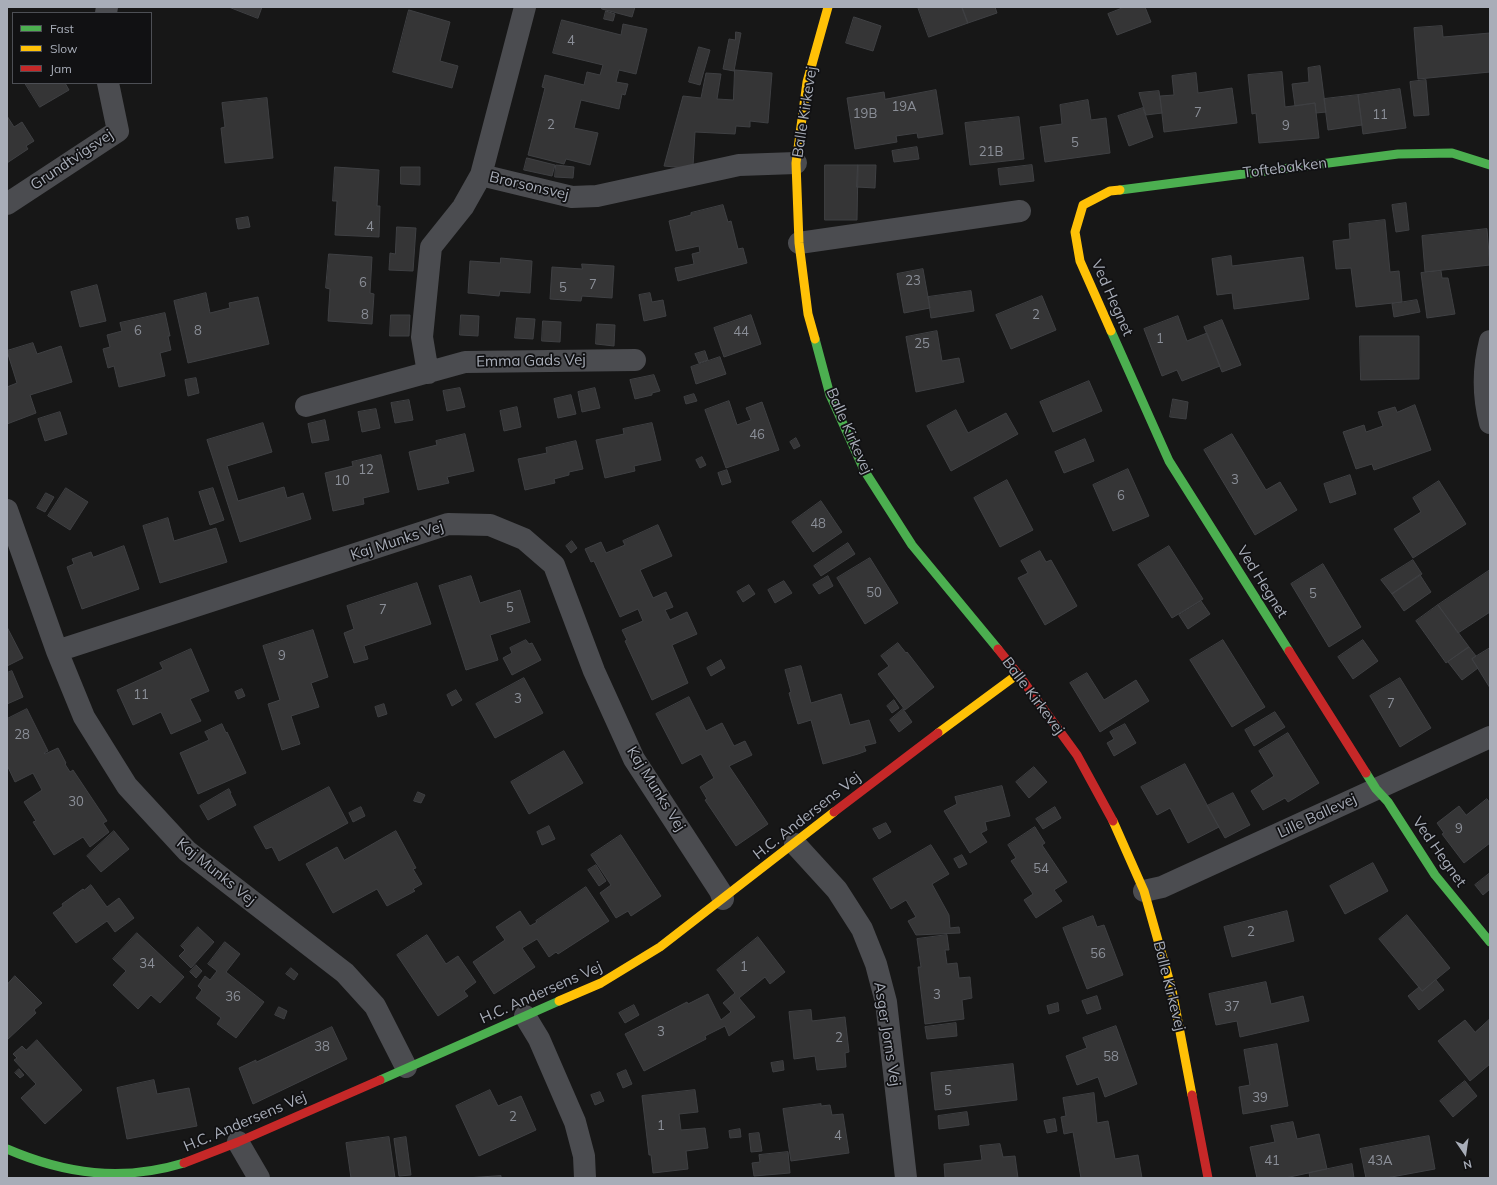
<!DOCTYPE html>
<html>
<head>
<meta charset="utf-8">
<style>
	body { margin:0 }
	#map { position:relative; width:1497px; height:1185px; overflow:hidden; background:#171717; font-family:Mulish,sans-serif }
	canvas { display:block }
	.frame { position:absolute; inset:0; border:8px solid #a8adb8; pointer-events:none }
	.legend { position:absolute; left:12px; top:12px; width:140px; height:72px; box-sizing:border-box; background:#111113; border:1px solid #4d4f55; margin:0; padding:5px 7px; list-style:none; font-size:12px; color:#a8adb8 }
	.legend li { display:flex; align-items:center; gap:8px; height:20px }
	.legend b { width:20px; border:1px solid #4d4f55 }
	.north { position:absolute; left:1445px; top:1133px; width:40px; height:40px; -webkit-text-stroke:3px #111113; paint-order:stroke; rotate:167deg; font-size:11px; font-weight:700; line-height:16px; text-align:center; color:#a8adb8 }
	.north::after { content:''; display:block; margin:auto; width:14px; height:18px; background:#a8adb8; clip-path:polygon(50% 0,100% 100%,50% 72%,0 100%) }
</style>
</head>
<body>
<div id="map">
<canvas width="1497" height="1185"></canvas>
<div class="frame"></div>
<ul class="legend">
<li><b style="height:5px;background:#4caf50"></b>Fast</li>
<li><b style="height:5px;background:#ffc107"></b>Slow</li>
<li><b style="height:5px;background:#c62828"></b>Jam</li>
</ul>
<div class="north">N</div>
</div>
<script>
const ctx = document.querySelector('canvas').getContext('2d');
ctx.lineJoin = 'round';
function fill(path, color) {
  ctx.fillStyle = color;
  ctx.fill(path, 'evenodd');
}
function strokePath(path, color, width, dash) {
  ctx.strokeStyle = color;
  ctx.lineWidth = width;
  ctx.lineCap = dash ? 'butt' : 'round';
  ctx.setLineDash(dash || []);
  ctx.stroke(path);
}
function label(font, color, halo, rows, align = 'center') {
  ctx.font = font + ' Mulish,sans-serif';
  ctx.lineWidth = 3.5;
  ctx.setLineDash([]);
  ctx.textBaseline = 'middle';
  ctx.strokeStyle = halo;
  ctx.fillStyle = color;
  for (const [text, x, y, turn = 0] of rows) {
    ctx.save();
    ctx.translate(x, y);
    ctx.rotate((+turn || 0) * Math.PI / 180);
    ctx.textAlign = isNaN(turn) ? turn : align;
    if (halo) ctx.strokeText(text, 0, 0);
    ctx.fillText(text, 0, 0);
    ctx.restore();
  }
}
const building = new Path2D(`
	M229 7H262L258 18Z
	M602 7H635L632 17 602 9Z
	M918 7H962L968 23 929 37Z
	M962 7H995L997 13 968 23Z
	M1125 7H1145L1151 22 1117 35 1108 14Z
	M409 10 450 22 440 61 458 66 452 88 393 72Z
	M606 11 615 14 613 21 604 19Z
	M854 17 881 26 873 51 846 43Z
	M562 20 621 35 623 24 647 29 636 74 619 70 616 82 628 84 625 95 622 94 619 109 581 100 574 128 598 133 590 165 566 159 564 164 528 155 545 88 542 87 545 75 584 85 587 72 600 75 603 65 553 53Z
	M1442 26 1443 37 1490 33V72L1418 79 1414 28Z
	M736 32 741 33 734 71 723 69 729 39 735 40Z
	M699 47 710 50 700 85 689 82Z
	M1320 66 1326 112 1316 113 1315 103 1295 106 1292 84 1309 82 1308 68Z
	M735 70 772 73 768 123 750 121V127L736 126 735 134 695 132 693 166 685 168 664 166 683 96 701 98 706 73 721 74 717 99 733 100Z
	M1282 72 1285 107 1315 103 1319 138 1259 143 1256 113 1252 114 1248 75Z
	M1196 73 1198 93 1232 88 1237 123 1164 132 1160 96 1174 95 1172 76Z
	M1426 80 1429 115 1414 116 1410 82Z
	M25 83H65L69 90 40 107Z
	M1400 89 1406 128 1363 134 1358 95Z
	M936 90 943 134 918 138 917 133 896 136 897 142 855 149 847 98 884 92 885 99Z
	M1159 91 1162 113 1146 115 1139 93Z
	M1358 95 1362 125 1328 130 1324 99Z
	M267 98 273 158 225 163 221 128 225 127 222 103Z
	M1088 100 1091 120 1106 118 1110 153 1045 162 1040 127 1062 124 1060 105Z
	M1143 108 1153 137 1129 146 1118 116Z
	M7 116 14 127 22 122 34 141 26 146 28 149 7 163Z
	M1019 117 1024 159 970 165 965 123Z
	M917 147 919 159 894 162 892 151Z
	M527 158 555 165 552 176 524 170Z
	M556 165 574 167 573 178 555 177Z
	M825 165H858L857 220H825Z
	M858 165H876L875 188 857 187Z
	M1032 165 1034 181 1000 185 998 169Z
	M335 167 379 170 377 206H380L379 237 335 235 337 201H333Z
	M401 167H420V185L401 184Z
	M1406 203 1409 230 1396 232 1392 205Z
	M723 205 728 222 731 221 738 249 743 248 747 263 678 281 675 268 694 264 692 254 700 252 699 246 676 251 669 221 691 215V213Z
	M248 217 250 227 238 229 236 219Z
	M1385 220 1390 272 1399 271 1402 302 1356 307 1351 268 1336 269 1333 241 1350 239 1349 224Z
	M397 227 416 228 413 271 389 270 390 253 395 254Z
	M1487 229 1490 265 1425 272 1422 236Z
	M329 254 372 257 370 293 374 294 372 324 328 321 330 289 326 288Z
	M1231 256 1232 266 1303 257 1309 299 1234 309 1232 293 1217 295 1212 259Z
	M501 258 532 261 530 293 500 291 499 296 468 293 470 261 500 263Z
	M582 264 614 266 612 298 582 296 581 301 550 299 552 267 582 269Z
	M923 269 930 308 904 313 897 274Z
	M1441 271 1442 278H1448L1455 314 1427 318 1421 273Z
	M97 285 106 321 80 327 71 292Z
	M971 291 974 311 931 318 928 297Z
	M206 293 210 313 230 308 229 303 258 297 269 344 188 363 174 301Z
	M650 293 652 302 663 300 666 316 644 321 639 295Z
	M1042 296 1056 330 1011 349 996 315Z
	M1417 300 1420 312 1394 317 1392 304Z
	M165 313 170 336H168L171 350 160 353 165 376 119 387 114 366 108 368 103 349 110 347 107 335 122 331 120 323Z
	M391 315H410L409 336H390Z
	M461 315 479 316 478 336 460 335Z
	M751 315 761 344 724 357 714 328Z
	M1178 316 1187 341 1207 333 1220 366 1182 381 1177 370 1162 376 1144 329Z
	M517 318 535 319 533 339 515 338Z
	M1222 320 1241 365 1222 372 1204 327Z
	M543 321 561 322 560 342 542 341Z
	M597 324 615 325 614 346 596 344Z
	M937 331 942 361 959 358 964 382 916 392 906 337Z
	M1360 336H1419V379L1361 380Z
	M33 343 37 354 61 346 72 382 30 395 36 413 7 424V387L17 383 7 351Z
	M705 351 708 360 699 363 695 354Z
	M720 357 726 374 696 384 691 367Z
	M654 375 660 391 652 393V395L635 399 630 380Z
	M196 378 199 393 188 396 185 380Z
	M1089 381 1102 411 1053 432 1040 402Z
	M460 388 465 407 447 411 443 391Z
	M595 388 600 408 582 412 578 392Z
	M694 394 697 401 686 404 684 397Z
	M571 395 576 414 558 418 554 399Z
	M1173 399 1188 402 1186 419 1170 417Z
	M409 400 413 420 395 423 391 403Z
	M729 401 737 425 751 420 746 408 762 402 779 450 726 468 705 410Z
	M1415 405 1431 450 1374 470 1372 464 1356 469 1343 432 1364 425 1366 432 1383 426 1378 412 1395 407 1397 412Z
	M517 407 521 427 504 431 500 411Z
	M376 409 380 428 362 432 358 412Z
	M956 410 968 433 1006 413 1018 434 951 471 927 426Z
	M60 412 67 434 45 441 38 419Z
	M325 420 329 440 312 443 308 424Z
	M263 423 272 452 227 466 238 501 284 487 287 498 303 493 311 519 240 542 207 440Z
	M652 423 661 460 634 466 635 471 605 478 596 440 624 434 623 429Z
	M465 434 474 471 447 477 449 483 418 490 409 452 437 445 436 441Z
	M1232 434 1266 490 1280 482 1297 510 1255 535 1204 450Z
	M796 438 800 446 794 449 790 442Z
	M1085 439 1094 461 1064 473 1055 452Z
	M576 441 583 469 569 472V475L554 479 555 483 525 490 518 459 547 453 546 448Z
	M381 455 389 492 363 498 364 504 333 511 325 473 353 466 352 462Z
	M702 457 706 465 700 468 696 460Z
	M1128 469 1149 516 1113 531 1093 485Z
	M727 470 731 482 722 485 718 473Z
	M1350 475 1356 494 1330 503 1324 484Z
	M1007 480 1033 530 1000 547 974 498Z
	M1439 481 1466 524 1413 558 1394 529 1421 512 1413 498Z
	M66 488 88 502 70 530 48 516Z
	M213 488 224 520 210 525 199 492Z
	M46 493 54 497 45 512 37 508Z
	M821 501 842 532 813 552 792 522Z
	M168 518 174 541 216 528 227 562 160 583 143 526Z
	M658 525 672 556 640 570 653 598 666 592 673 607 665 610 670 620 687 612 697 634 672 645 688 683 652 700 625 641 627 640 622 630 643 621 638 609 620 617 594 561 591 562 585 549 601 542 606 553 625 545 623 541Z
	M572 541 577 548 571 553 566 546Z
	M848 543 855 554 821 576 814 566Z
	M124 546 139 589 82 609 67 567 74 564 72 559 91 552 93 557Z
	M1169 546 1203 599 1172 618 1138 565Z
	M1040 551 1046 562 1051 560 1077 606 1045 625 1018 578 1028 573 1021 561Z
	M870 558 898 603 865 624 837 578Z
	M1413 560 1422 574 1392 594 1381 580Z
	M1323 564 1361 627 1329 647 1291 584Z
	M1490 570V612L1458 633 1438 605Z
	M1420 575 1431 592 1404 611 1392 594Z
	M471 576 480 603 520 590 530 622 490 635 498 660 466 670 439 586Z
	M828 576 833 586 819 594 813 585Z
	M784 581 792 593 775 603 768 590Z
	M417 583 431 624 364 646 368 659 354 663 344 633 354 629 347 606Z
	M749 585 755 594 743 602 737 592Z
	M1201 601 1210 614 1188 629 1179 615Z
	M1438 605 1469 647 1446 663 1416 621Z
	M7 627 23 658 7 666Z
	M313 630 328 677 311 683 319 707 291 716 300 744 282 750 268 704 280 700 263 646Z
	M526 640 529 644 532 643 541 660 512 675 503 658 512 653 510 648Z
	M1223 640 1265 707 1232 727 1190 660Z
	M1363 640 1378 661 1353 679 1338 657Z
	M898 643 906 653 907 652 934 687 905 710 878 674 889 666 881 656Z
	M1469 647 1476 656 1472 659 1478 668 1462 680 1448 662Z
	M1490 648V688L1472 659Z
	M191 649 209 691 190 699 201 721 171 734 161 712 133 725 117 690 163 669 160 663Z
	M721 660 725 668 711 676 707 668Z
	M801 666 811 703 841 694 850 725 869 720 876 743 864 746 866 751 858 754 823 764 811 720 798 724 789 693 791 692 785 670Z
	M12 671 23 697 7 704V673Z
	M1087 673 1104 700 1136 680 1149 701 1100 732 1070 683Z
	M524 678 543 713 495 738 476 704Z
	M1400 678 1431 728 1400 747 1370 696Z
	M242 689 245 696 238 699 235 692Z
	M456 690 462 700 452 706 447 695Z
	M689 697 706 731 722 723 734 746 745 741 752 755 729 766 768 824 736 846 705 800 707 799 700 787 714 778 701 754 682 764 656 714Z
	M894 700 899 708 892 713 887 706Z
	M384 704 387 714 378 717 375 707Z
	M27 709 48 751 44 753 45 754 58 748 66 763 65 764 70 772 73 770 107 821 103 823 109 832 90 847 83 837 54 855 33 822 36 821 24 802 42 790 33 773 15 782 7 765V719Z
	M903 709 912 722 899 732 890 720Z
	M1275 712 1285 727 1254 746 1245 730Z
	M222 724 226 733 227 732 246 773 198 794 180 753 209 740 205 732Z
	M1125 724 1136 743 1114 756 1107 743 1114 739 1110 732Z
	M1288 733 1319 783 1288 802 1285 798 1263 810 1251 791 1274 776 1259 751Z
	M564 751 583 783 529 814 511 782Z
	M1185 764 1219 827 1188 843 1170 808 1157 815 1141 787Z
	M1034 767 1047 782 1029 798 1016 782Z
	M1002 786 1010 816 985 822 987 830 981 833 987 842 970 853 944 811 957 804 955 797Z
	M329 787 348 823 279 861 272 847 266 849 254 827Z
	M229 789 231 793H230L236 805 208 820 200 806Z
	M418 792 425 795 421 803 414 801Z
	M1233 793 1250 825 1225 838 1207 806Z
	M1487 799 1490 803V843L1464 863 1442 834 1444 833 1437 823 1459 806 1466 815Z
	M361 807 365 816 353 822 349 813Z
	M1055 807 1061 818 1043 829 1036 819Z
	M886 823 891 832 879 839 873 829Z
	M549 826 555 839 542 845 537 832Z
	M1035 827 1045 843 1042 845 1067 882 1054 890 1062 901 1036 918 1024 900 1033 894 1011 861 1016 858 1008 845Z
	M114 831 129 849 101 872 87 856Z
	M396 831 416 868 413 869 422 884 413 889 415 891 387 906 377 889 333 913 306 864 337 847 344 860Z
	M621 835 661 896 631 916 628 911 616 918 600 893 611 885 591 855Z
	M931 845 949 874 932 884 949 915 950 928 959 927 960 933 916 935 908 921 916 917 906 900 891 909 873 879Z
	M962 855 967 864 959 868 954 859Z
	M1373 863 1388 891 1345 914 1330 886Z
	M596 865 606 881 599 886 588 870Z
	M1490 873V889L1483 895 1475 885Z
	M91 885 107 907 119 898 134 918 115 932 107 921 76 943 53 913 63 906 62 904 83 889 84 890Z
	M586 887 609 921 558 954 556 952 549 957 537 939 522 948 535 967 494 994 473 962 505 940 496 927 520 911 530 926 537 922 536 921Z
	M1287 911 1294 941 1232 957 1224 927Z
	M1407 915 1450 968 1422 991 1379 939Z
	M1093 916 1097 927 1104 925 1123 975 1087 989 1063 928Z
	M198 927 214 942 191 968 179 956 185 950 181 946Z
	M137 933 184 977 160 1003 151 995 138 1009 113 985 126 971 113 959Z
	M427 935 446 964 458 956 476 982 464 991 468 996 438 1016 397 955Z
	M947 935 949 950H945L947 964 957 963 959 978 970 977 972 998 962 1000 964 1019 925 1024 918 967H921L917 939Z
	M758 937 785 972 770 984 765 977 739 998 755 1017 729 1036 725 1026 705 1036 706 1039 644 1071 625 1034 687 1002 688 1004 708 994 721 1020 731 1012 723 1003 735 993 717 970Z
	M225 942 240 954 226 972 264 1002 236 1038 217 1024 221 1018 196 998 202 990 198 986 205 976 210 980 217 971 208 964Z
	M196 965 202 971 196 978 190 972Z
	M291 968 298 974 294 980 286 974Z
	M15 976 42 1003 34 1010 36 1013 7 1040V982L8 983Z
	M1436 980 1444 990 1419 1010 1408 996 1419 987 1422 991Z
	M1266 982 1271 1004 1303 996 1309 1021 1240 1037 1237 1021 1216 1025 1209 994Z
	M1097 996 1101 1009 1087 1014 1082 1001Z
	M1058 1003 1059 1011 1049 1014 1047 1006Z
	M634 1005 639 1015 625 1023 619 1013Z
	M279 1007 287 1011 284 1019 275 1015Z
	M811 1010 812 1021 845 1017 849 1052 845 1053 846 1067 817 1070 815 1056 794 1059 789 1012Z
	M1490 1019V1064L1470 1081 1438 1041 1465 1020 1475 1032Z
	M956 1023 957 1036 927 1039 925 1027Z
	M1116 1026 1137 1084 1105 1097 1098 1077 1077 1085 1066 1056 1087 1048 1083 1038Z
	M332 1027 347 1059 253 1104 239 1068 256 1060V1062Z
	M37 1040 82 1090 45 1124 21 1098 36 1084 14 1060 17 1058 13 1054 22 1046 26 1050Z
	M1277 1044 1288 1106 1243 1114 1239 1087 1250 1085 1244 1050Z
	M783 1061 784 1070 773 1072 771 1063Z
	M1013 1064 1017 1100 935 1110 931 1073Z
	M19 1069 24 1075 20 1078 15 1073Z
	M626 1070 632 1084 623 1088 617 1074Z
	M154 1080 157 1094 189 1088 197 1126 127 1139 117 1088Z
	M1465 1081 1477 1096 1453 1117 1440 1101Z
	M490 1090 498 1106 521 1096 536 1130 479 1156 456 1106Z
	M695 1090 698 1112 679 1114 681 1130 705 1128 708 1148 686 1151 688 1169 653 1173 651 1155H649L642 1096Z
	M600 1092 604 1101 595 1105 591 1095Z
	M1094 1093 1097 1123 1108 1121 1115 1159 1138 1155 1142 1178H1081L1073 1132 1064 1134 1061 1117 1066 1116 1063 1098Z
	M821 1104V1106L830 1105 832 1115 843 1114 849 1153 791 1161 783 1109Z
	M967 1112 969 1125 939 1129 938 1116Z
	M1055 1119 1057 1131 1047 1133 1044 1121Z
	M1293 1122 1297 1139 1319 1134 1327 1169 1285 1178H1257L1250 1147 1275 1142 1271 1126Z
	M740 1129 741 1137 730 1138 729 1131Z
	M759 1133 762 1151 751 1152 749 1134Z
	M1429 1136 1435 1169 1386 1178H1366L1360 1149Z
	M389 1137 395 1178H351L346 1143Z
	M406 1137 411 1175 399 1176 394 1139Z
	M1000 1144 1003 1157 1015 1156 1018 1178H945L944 1164 982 1160 980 1146Z
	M788 1152 790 1173 754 1176 752 1163 760 1162 759 1155Z
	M1352 1164 1354 1178H1310L1309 1173Z
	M501 1176V1178H466Z`);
const street = new Path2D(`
	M106 13 107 7
	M481 175 572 197 597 196 739 165 796 163
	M7 204 118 131 108 83
	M799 243 1020 211
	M1490 341C1483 368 1483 396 1490 423
	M428 373 422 337 431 247 463 207 481 175 525 7
	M306 406 465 362 635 360
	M7 510 57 651 84 717 127 786 187 851 345 973 375 1006 406 1067
	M57 651 448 524 490 525 524 539 554 565 594 671 634 759 720 891 723 899
	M795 844 837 890 862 929 876 964 886 1002 906 1178
	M1144 891 1162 887 1490 737
	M525 1016 539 1039 575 1122 584 1156 585 1178
	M238 1142 259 1178`);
const fast = new Path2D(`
	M1120 190 1398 154 1452 153 1490 165
	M1111 331 1169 461 1289 651
	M815 339 830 395 864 470 912 545 998 649
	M1366 773 1376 789 1388 802 1435 875 1490 942
	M380 1080 559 1001
	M7 1149C65 1174 122 1182 184 1163`);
const slow = new Path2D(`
	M1111 331 1080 261 1075 232 1083 205 1110 191 1120 190
	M815 339 808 314 799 243 796 163 807 82 828 7
	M938 733 1018 674
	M1113 821 1144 891 1172 990 1192 1095
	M559 1001 601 983 660 947 834 812`);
const jam = new Path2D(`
	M998 649 1018 674 1077 755 1113 821
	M1289 651 1366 773
	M834 812 938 733
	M1192 1095 1208 1178
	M184 1163 238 1142 380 1080`);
const numberNames = [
	["4",571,41],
	["19A",904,107],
	["7",1198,113],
	["19B",865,114],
	["11",1380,115],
	["2",551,125],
	["9",1286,126],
	["5",1075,143],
	["21B",991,152],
	["4",370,227],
	["23",913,281],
	["6",363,283],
	["7",593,285],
	["5",563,288],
	["8",365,315],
	["2",1036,315],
	["6",138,331],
	["8",198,331],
	["44",741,332],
	["1",1160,339],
	["25",922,344],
	["46",757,435],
	["12",366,470],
	["3",1235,480],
	["10",342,481],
	["6",1121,496],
	["48",818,524],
	["50",874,593],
	["5",1313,594],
	["5",510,608],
	["7",383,610],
	["9",282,656],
	["11",141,695],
	["3",518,699],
	["7",1391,704],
	["28",22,735],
	["30",76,802],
	["9",1459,829],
	["54",1041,869],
	["2",1251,932],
	["56",1098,954],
	["34",147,964],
	["1",744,967],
	["3",937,995],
	["36",233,997],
	["37",1232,1007],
	["3",661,1032],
	["2",839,1038],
	["38",322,1047],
	["58",1111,1057],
	["5",948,1091],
	["39",1260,1098],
	["2",513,1117],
	["1",661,1126],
	["4",838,1136],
	["41",1272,1161],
	["43A",1380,1161]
];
const streetNames = [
	["Balle Kirkevej",805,112,-81],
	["Grundtvigsvej",72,160,-34],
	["Toftebakken",1285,168,-7],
	["Brorsonsvej",529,186,13],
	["Ved Hegnet",1112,298,66],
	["Emma Gads Vej",531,361,-1],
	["Balle Kirkevej",849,431,66],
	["Kaj Munks Vej",397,541,-18],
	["Ved Hegnet",1262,582,58],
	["Balle Kirkevej",1033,696,53],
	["Kaj Munks Vej",656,789,58],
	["H.C. Andersens Vej",807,816,-38],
	["Lille Ballevej",1317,816,-25],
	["Ved Hegnet",1439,852,55],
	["Kaj Munks Vej",216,872,39],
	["Balle Kirkevej",1169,986,76],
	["H.C. Andersens Vej",541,993,-24],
	["Asger Jorns Vej",887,1034,81],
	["H.C. Andersens Vej",245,1122,-23]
];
fill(building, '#353536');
strokePath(building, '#3f4043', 1);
strokePath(street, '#4b4c50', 22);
strokePath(fast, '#4caf50', 9);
strokePath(slow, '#ffc107', 9);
strokePath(jam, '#c62828', 9);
label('13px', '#8b8f98', null, numberNames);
label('15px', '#a8adb8', '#111113', streetNames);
</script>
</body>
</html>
